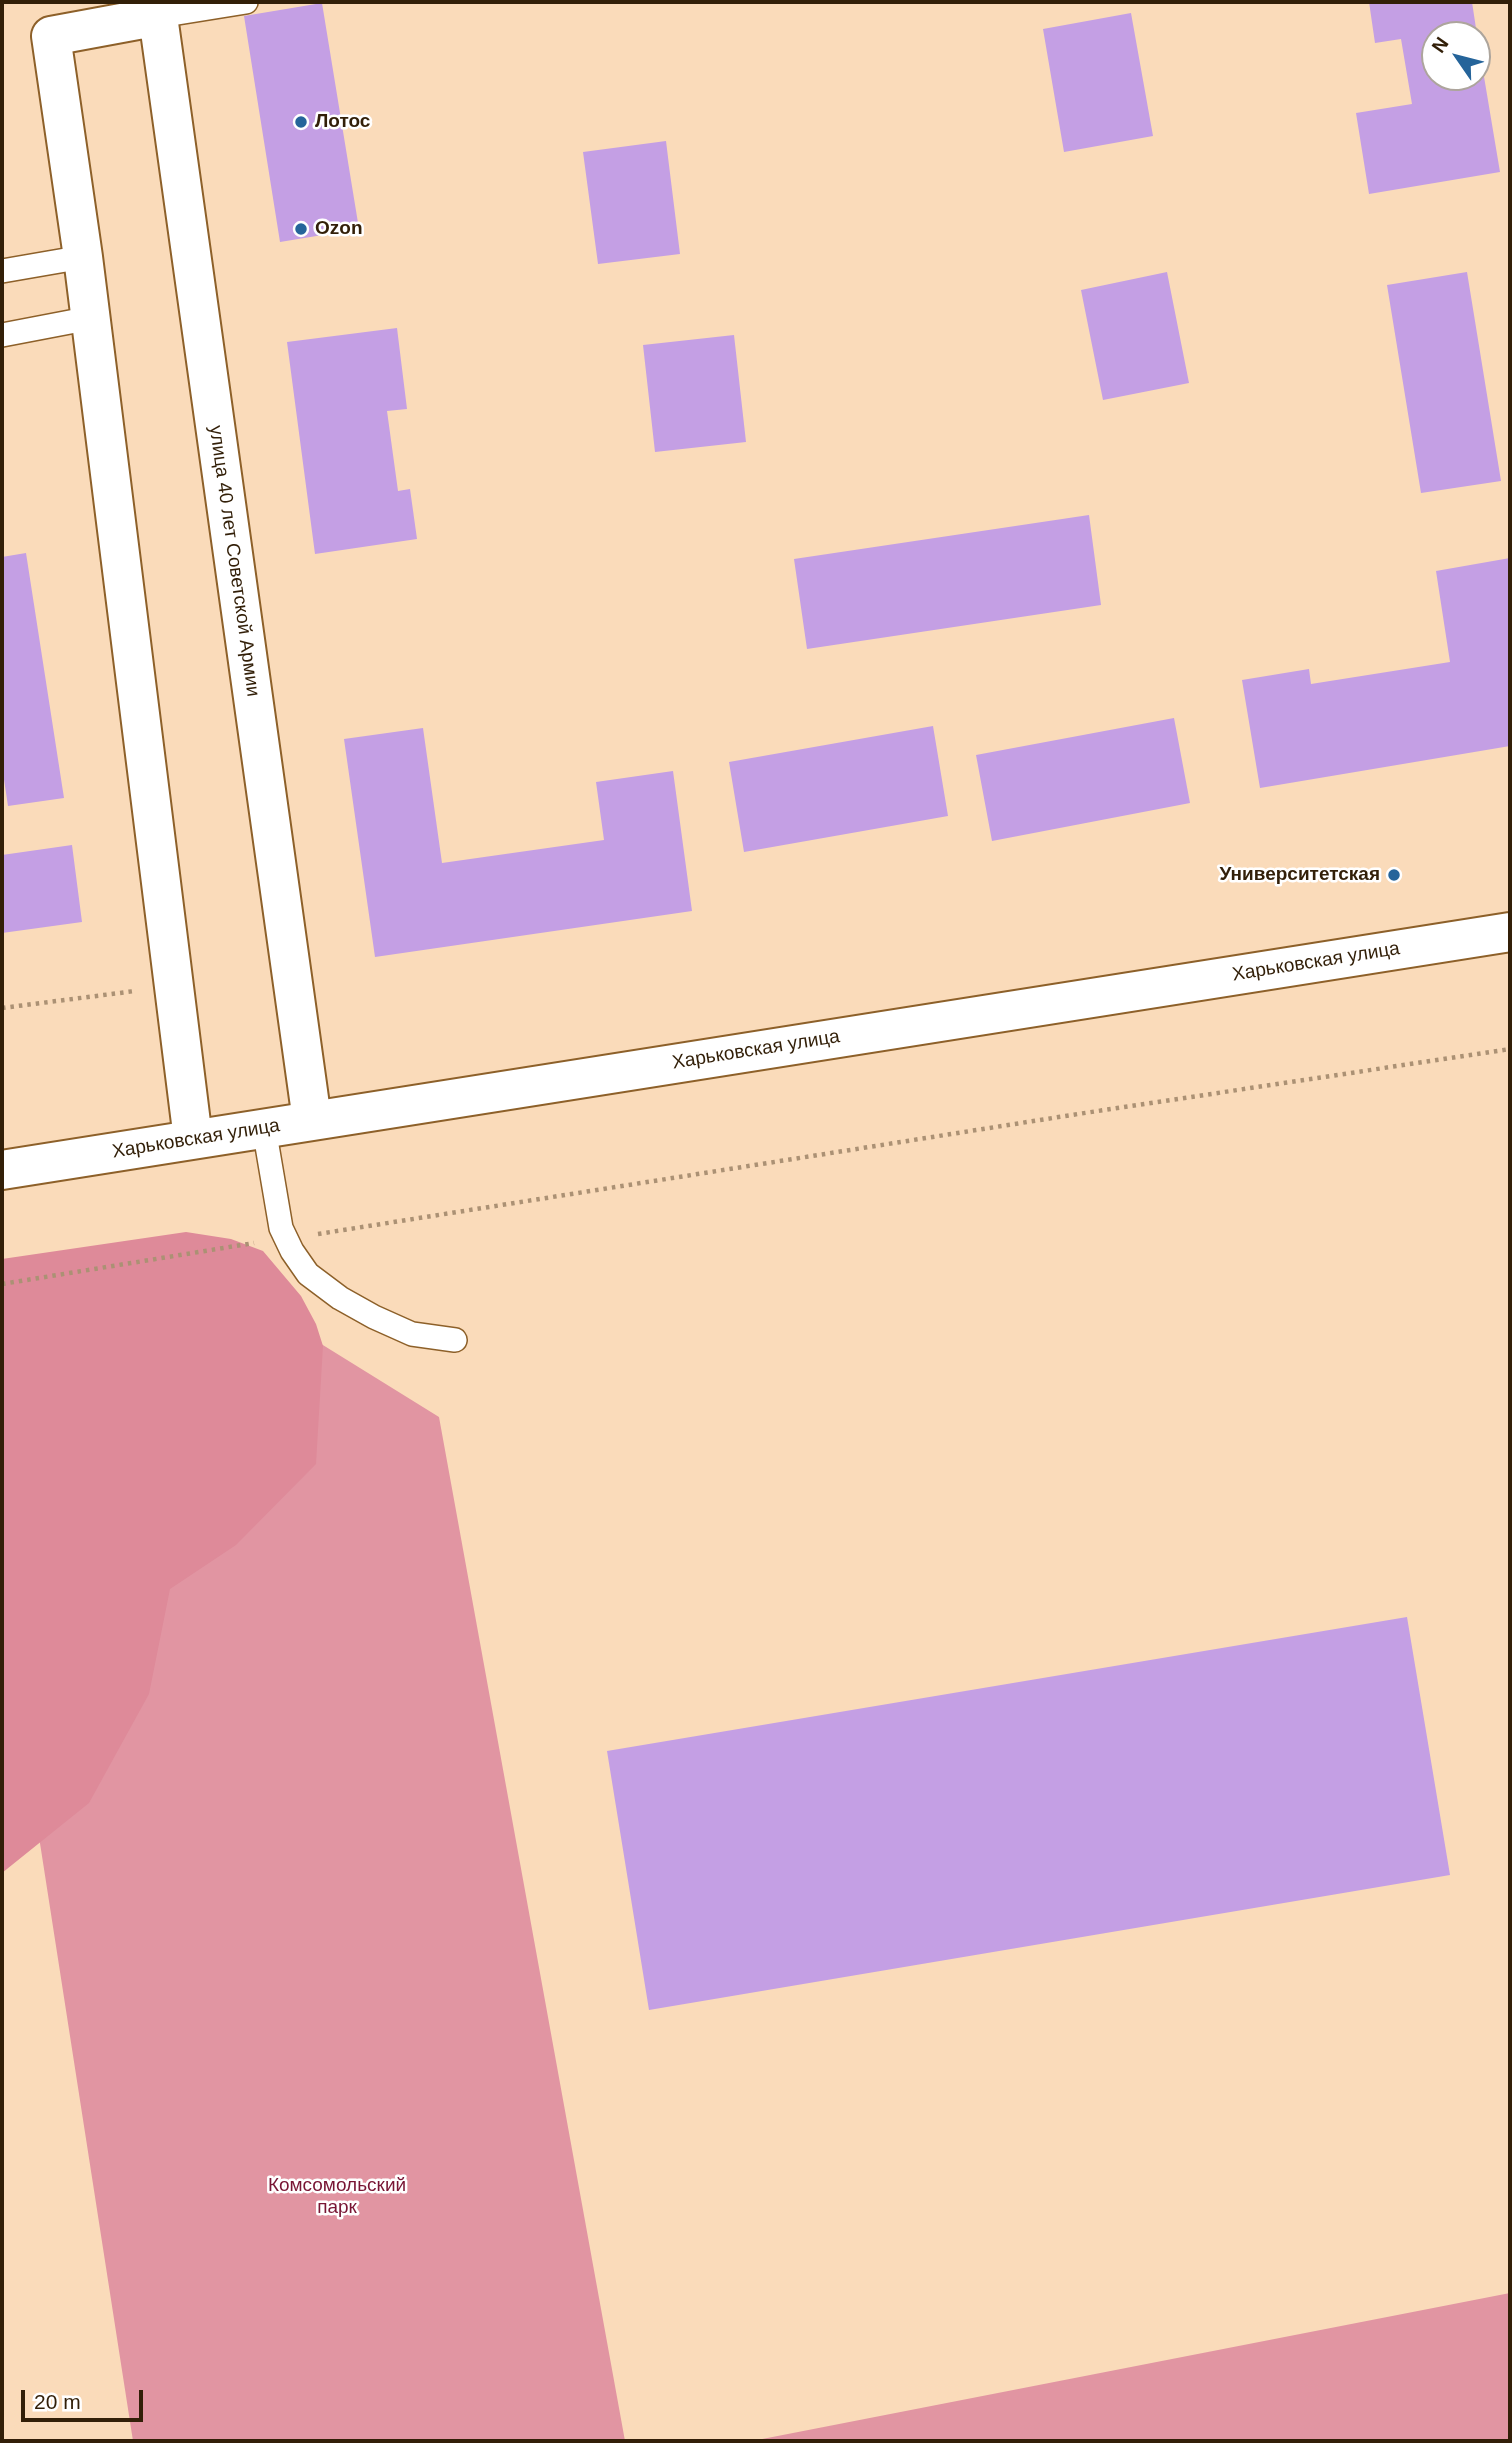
<!DOCTYPE html>
<html>
<head>
<meta charset="utf-8">
<style>
	body { margin:0 }
	#map { position:relative; width:1512px; height:2443px; overflow:hidden; background:#fadbba; font-family:Arial,sans-serif }
	canvas { display:block }
	.frame { position:absolute; inset:0; border:4px solid #321f08; pointer-events:none }
	.north { position:absolute; left:1421px; top:21px; width:70px; height:70px; box-sizing:border-box; background:#fff; border:2px solid #ada59c; border-radius:50%; rotate:305deg; font-size:19px; font-weight:700; line-height:28px; text-align:center; color:#321f08 }
	.north::after { content:''; display:block; margin:auto; width:24px; height:32px; background:#25649a; clip-path:polygon(50% 0,100% 100%,50% 72%,0 100%) }
	.scale { position:absolute; left:21px; top:2390px; width:122px; height:32px; box-sizing:border-box; border:4px solid #321f08; border-top:0; padding-left:9px; font-size:21px; line-height:24px; white-space:nowrap; color:#321f08; -webkit-text-stroke:5px #fff; paint-order:stroke }
</style>
</head>
<body>
<div id="map">
<canvas width="1512" height="2443"></canvas>
<div class="frame"></div>
<div class="north">N</div>
<div class="scale">20 m</div>
</div>
<script>
const ctx = document.querySelector('canvas').getContext('2d');
ctx.lineJoin = 'round';
function fill(path, color) {
  ctx.fillStyle = color;
  ctx.fill(path, 'evenodd');
}
function strokePath(path, color, width, dash) {
  ctx.strokeStyle = color;
  ctx.lineWidth = width;
  ctx.lineCap = dash ? 'butt' : 'round';
  ctx.setLineDash(dash || []);
  ctx.stroke(path);
}
function label(font, color, halo, rows, align = 'center') {
  ctx.font = font + ' Arial,sans-serif';
  ctx.lineWidth = 5;
  ctx.setLineDash([]);
  ctx.textBaseline = 'middle';
  ctx.strokeStyle = halo;
  ctx.fillStyle = color;
  for (const [text, x, y, turn = 0] of rows) {
    ctx.save();
    ctx.translate(x, y);
    ctx.rotate((+turn || 0) * Math.PI / 180);
    ctx.textAlign = isNaN(turn) ? turn : align;
    if (halo) ctx.strokeText(text, 0, 0);
    ctx.fillText(text, 0, 0);
    ctx.restore();
  }
}
const green = new Path2D(`
	M197 1267 439 1417 625 2441H133L2 1599V1315Z
	M1510 2293V2441H752Z`);
const forest = new Path2D(`
	M186 1232 231 1239 263 1251 301 1296 316 1324 323 1346 316 1464 236 1545 170 1589 149 1694 89 1803 2 1873V1259Z`);
const building = new Path2D(`
	M1369 2H1472L1477 35H1435V77H1477L1478 41 1500 172 1369 194 1356 113 1412 104 1401 39 1375 43Z
	M322 3 359 229 280 242 244 16Z
	M1131 13 1153 136 1064 152 1043 29Z
	M666 141 680 254 598 264 583 152Z
	M1167 272 1189 383 1103 400 1081 290Z
	M1467 272 1501 481 1421 493 1387 285Z
	M397 328 407 409 387 411 398 491 410 489 417 539 315 554 287 342Z
	M734 335 746 442 655 452 643 345Z
	M1089 515 1101 605 807 649 794 559Z
	M26 553 64 798 8 806 2 766V557Z
	M1510 558V746L1260 788 1242 680 1309 669 1311 684 1450 662 1436 571Z
	M1174 718 1190 803 992 841 976 755Z
	M933 726 948 816 744 852 729 762Z
	M423 728 442 863 604 840 596 782 673 771 692 911 375 957 344 739Z
	M72 845 82 922 2 933V855Z
	M1407 1617 1450 1875 649 2010 607 1751Z`);
const path = new Path2D(`
	M2 1008 135 991
	M318 1234 1078 1114 1510 1049
	M2 1284 254 1243`);
const lane = new Path2D(`
	M159 16 246 2
	M2 271 83 257
	M2 335 91 318
	M264 1128 281 1228 292 1251 308 1274 340 1298 374 1317 412 1334 455 1340`);
const street = new Path2D(`
	M156 2 312 1120
	M159 16 51 36 83 257 193 1139`);
const highway = new Path2D(`
	M2 1170 1510 932`);
const markers = [
	[301,122,7,"#25649a"],
	[301,229,7,"#25649a"],
	[1394,875,7,"#25649a"]
];
const poiNames = [
	["Лотос",315,122],
	["Ozon",315,229],
	["Университетская",1380,875,"right"]
];
const streetNames = [
	["улица 40 лет Советской Армии",234,561,82],
	["Харьковская улица",1316,962,-9],
	["Харьковская улица",756,1050,-9],
	["Харьковская улица",196,1139,-9]
];
const parkNames = [
	["Комсомольский",337,2186],
	["парк",337,2208]
];
fill(green, '#e195a2');
fill(forest, '#de8a99');
fill(building, '#c49fe4');
strokePath(lane, '#8d6029', 26);
strokePath(street, '#8d6029', 42);
strokePath(highway, '#8d6029', 42);
strokePath(path, '#ab9174', 4.5, [3.5, 5]);
strokePath(lane, '#fff', 23);
strokePath(street, '#fff', 38);
strokePath(highway, '#fff', 38);
for (const [x, y, r, color] of markers) {
  const dot = new Path2D();
  dot.arc(x, y, r, 0, 2 * Math.PI);
  ctx.fillStyle = color;
  ctx.fill(dot);
  strokePath(dot, '#fff', 2.5);
}
label('bold 19px', '#321f08', '#fff', poiNames, 'left');
label('19px', '#321f08', '#fff', streetNames);
label('19px', '#781534', '#fff', parkNames);
</script>
</body>
</html>
